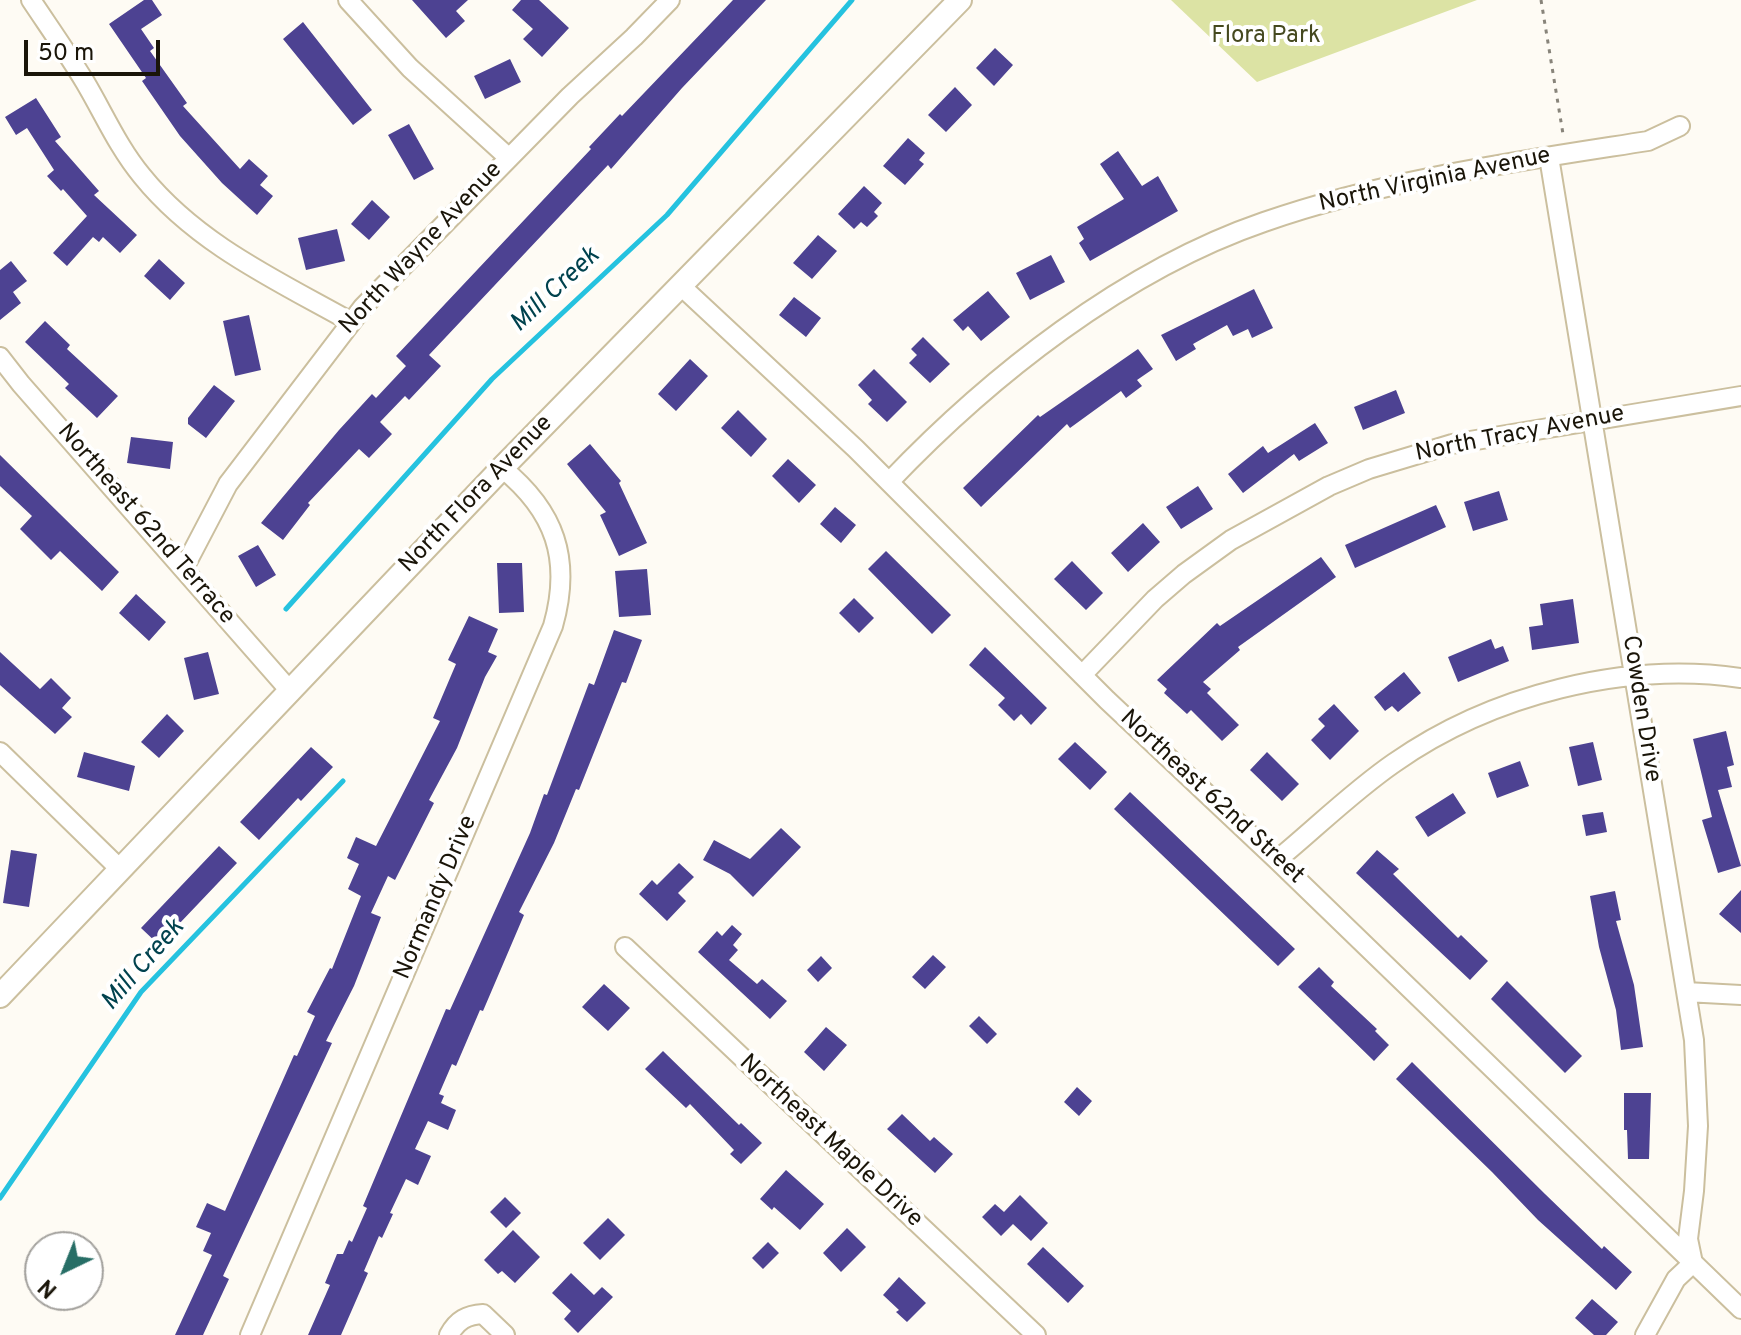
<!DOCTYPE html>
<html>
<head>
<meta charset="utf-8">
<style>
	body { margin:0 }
	#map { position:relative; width:1741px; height:1335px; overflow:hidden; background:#fefbf4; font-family:Overpass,sans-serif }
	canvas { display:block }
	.north { position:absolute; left:24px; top:1231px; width:80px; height:80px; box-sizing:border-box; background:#fff; border:2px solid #a3a19d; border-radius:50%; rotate:223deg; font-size:22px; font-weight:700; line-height:32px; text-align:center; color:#1a1509 }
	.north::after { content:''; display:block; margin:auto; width:28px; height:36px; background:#276e66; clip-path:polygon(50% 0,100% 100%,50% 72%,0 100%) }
	.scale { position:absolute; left:24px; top:40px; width:136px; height:36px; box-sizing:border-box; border:4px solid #1a1509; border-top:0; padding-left:10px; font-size:24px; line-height:28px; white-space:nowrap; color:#1a1509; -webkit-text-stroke:6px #fff; paint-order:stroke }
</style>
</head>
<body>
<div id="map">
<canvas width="1741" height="1335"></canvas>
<div class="north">N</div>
<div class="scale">50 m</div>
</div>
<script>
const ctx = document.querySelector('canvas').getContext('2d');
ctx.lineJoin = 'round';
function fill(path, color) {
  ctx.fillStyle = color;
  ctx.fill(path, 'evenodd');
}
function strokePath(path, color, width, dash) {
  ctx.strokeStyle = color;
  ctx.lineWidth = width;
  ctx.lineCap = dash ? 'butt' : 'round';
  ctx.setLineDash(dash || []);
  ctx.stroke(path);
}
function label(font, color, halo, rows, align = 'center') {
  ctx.font = font + ' Overpass,sans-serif';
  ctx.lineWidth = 8;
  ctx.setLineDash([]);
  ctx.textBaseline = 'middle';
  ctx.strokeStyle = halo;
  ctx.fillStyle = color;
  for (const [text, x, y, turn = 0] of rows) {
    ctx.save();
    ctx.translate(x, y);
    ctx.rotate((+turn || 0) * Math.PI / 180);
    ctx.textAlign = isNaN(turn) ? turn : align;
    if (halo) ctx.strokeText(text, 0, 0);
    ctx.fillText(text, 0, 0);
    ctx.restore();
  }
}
const green = new Path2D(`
	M1171 0H1477L1257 82Z`);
const stream = new Path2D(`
	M286 609 492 379 667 215 852 0
	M0 1198 141 992 343 781`);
const building = new Path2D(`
	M144 0H152L162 15 141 29 154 48 150 51 187 103 183 106 240 169 249 159 268 176 260 185 273 196 257 215 222 183 180 136 142 81 146 78 109 24Z
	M412 0H468L456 11 465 21 446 38Z
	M521 0H539L569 28 542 57 523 39 533 29 512 10Z
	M733 0H766L682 88 611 169 608 165 429 355 441 366 409 400 405 396 380 422 392 434 369 458 359 449 308 503 310 505 283 540 261 523 339 430 372 394 376 398 406 366 396 356 591 149 589 147 620 114 622 116Z
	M303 22 372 110 353 125 283 39Z
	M995 48 1013 65 994 86 976 68Z
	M510 59 521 82 485 99 474 76Z
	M955 87 972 105 946 132 928 115Z
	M36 98 61 137 55 141 99 191 94 195 137 235 120 253 103 237 99 242 93 237 67 266 53 253 87 216 63 189 61 191 47 176 54 170 27 128 16 135 5 117Z
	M409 124 434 169 414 180 388 135Z
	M908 138 925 153 919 160 924 164 905 185 883 166Z
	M1118 151 1142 186 1158 176 1178 211 1090 261 1079 243 1084 239 1077 227 1124 199 1100 164Z
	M864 186 882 203 874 212 878 216 867 227 861 222 854 229 838 214Z
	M372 200 390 217 369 240 351 224Z
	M337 229 345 261 306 270 298 238Z
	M818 235 837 251 812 279 793 263Z
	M1051 255 1065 282 1030 300 1016 273Z
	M159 259 185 283 170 300 144 276Z
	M11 261 27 281 13 292 21 303 0 320V270Z
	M1254 289 1273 328 1252 338 1248 329 1233 336 1227 325 1193 344 1196 349 1176 361 1161 335Z
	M988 291 1010 317 981 341 968 326 963 331 953 320Z
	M794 297 821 318 806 337 779 315Z
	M249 315 261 370 235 376 223 321Z
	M45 321 70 345 67 349 118 396 97 418 65 388 69 384 25 342Z
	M923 337 950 364 930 383 909 363 917 355 911 349Z
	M1138 349 1153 369 1137 380 1142 386 1126 398 1121 391 1070 428 1067 424 981 507 963 488 1038 415 1040 417Z
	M690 359 708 376 676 411 658 394Z
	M874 369 907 402 887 422 868 404 872 400 858 385Z
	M214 385 235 401 206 438 188 424V418Z
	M1396 390 1405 413 1363 430 1354 407Z
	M738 410 767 439 751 457 721 428Z
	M1315 423 1328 443 1299 461 1294 454 1243 493 1228 474 1263 446 1268 453Z
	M131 437 173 442 170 469 127 463Z
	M590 444 621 481 619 483 647 543 619 556 600 515 606 512 567 464Z
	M0 455 119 572 102 591 60 551 51 560 20 529 32 516 0 486Z
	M788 459 816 485 799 503 772 476Z
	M1198 486 1213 509 1181 529 1166 507Z
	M1499 491 1508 520 1473 531 1464 502Z
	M1436 505 1446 527 1355 568 1345 545Z
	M835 507 856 525 841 543 820 524Z
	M1143 523 1160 542 1128 572 1111 553Z
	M258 545 276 575 256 587 238 556Z
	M886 551 951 615 932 634 868 569Z
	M1321 557 1336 577 1238 647 1240 650 1203 682 1211 689 1207 693 1239 725 1222 741 1191 710 1187 714 1164 693 1167 689 1157 680 1217 623 1220 626Z
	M1072 561 1103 593 1086 610 1054 579Z
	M497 563H522L524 612 499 613Z
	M647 569 651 615 619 617 615 571Z
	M136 594 166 622 149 641 119 613Z
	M854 598 874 618 859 633 839 613Z
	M1573 599 1579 643 1532 650 1529 627 1543 625 1540 604Z
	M469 616 498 629 488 652 497 656 485 677 457 748 429 800 434 803 395 880 388 876 371 913 381 917 354 986 326 1041 332 1043 223 1276 229 1279 203 1335H175L212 1255 203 1251 211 1233 196 1227 207 1203 225 1211 294 1055 297 1056 315 1016 307 1012 330 968 332 969 361 896 348 889 359 864 347 858 356 837 376 846 440 721 433 718 456 664 448 660Z
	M614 630 642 640 626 683 622 682 579 790 576 789 554 843 519 912 524 915 483 1011 480 1010 456 1066 452 1064 439 1094 444 1096 441 1103 456 1110 448 1130 428 1121 415 1149 431 1156 418 1185 406 1179 390 1213 393 1214 382 1238 379 1236 364 1271 368 1273 341 1335H308L330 1285 325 1283 337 1254H343L349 1240 352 1242 367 1208 363 1206 446 1009 450 1010 530 833 544 794 547 795 589 683 594 685Z
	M1491 639 1495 649 1503 646 1509 661 1458 682 1448 657Z
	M985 647 1047 708 1031 725 1021 714 1014 721 998 705 1005 698 969 665Z
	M0 652 40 689 51 678 71 698 62 708 72 717 55 734 0 685Z
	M208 652 219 694 194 700 184 658Z
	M1404 672 1421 693 1398 712 1392 706 1385 711 1374 697Z
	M1334 704 1359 731 1330 760 1311 740 1325 726 1318 719Z
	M167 714 184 731 159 758 141 742Z
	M1726 731 1734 765 1727 767 1732 787 1718 790 1741 866 1718 873 1702 820 1712 817 1693 739Z
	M1075 742 1107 772 1090 790 1058 759Z
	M1593 742 1602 780 1578 786 1569 747Z
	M311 747 333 767 301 801 298 798 259 840 240 822Z
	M84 752 135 766 129 791 77 777Z
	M1267 752 1299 784 1282 801 1250 770Z
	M1520 761 1529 786 1497 798 1488 773Z
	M1130 792 1295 949 1278 966 1114 809Z
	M1453 793 1466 813 1428 837 1415 817Z
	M1603 812 1607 832 1586 836 1582 815Z
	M781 828 801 847 753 897 730 874 703 860 714 840 750 859Z
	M219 846 237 863 159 945 141 928Z
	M11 850 37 854 29 907 3 903Z
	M1377 850 1399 869 1393 874 1458 938 1461 935 1488 961 1470 980 1356 873Z
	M679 863 694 877 678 893 686 901 667 921 639 894 652 880 657 885Z
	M1741 890V933L1719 914Z
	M1615 891 1621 920 1616 921 1634 985 1643 1047 1621 1050 1616 1010 1599 947 1590 896Z
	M732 925 742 934 733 945 738 950 729 960 757 984 762 979 787 1001 770 1019 698 952 717 931 722 936Z
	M933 955 946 967 925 989 912 977Z
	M821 956 832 968 818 982 807 970Z
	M1319 967 1334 982 1331 986 1377 1029 1375 1031 1389 1045 1374 1061 1298 987Z
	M1507 981 1582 1056 1565 1073 1491 999Z
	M604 984 630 1008 608 1031 582 1007Z
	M979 1016 997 1034 987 1044 969 1026Z
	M826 1027 847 1045 824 1071 804 1052Z
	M663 1051 739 1125 741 1123 762 1143 741 1164 730 1154 734 1150 690 1104 686 1108 645 1069Z
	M1412 1062 1545 1194 1602 1249 1604 1246 1632 1272 1616 1290 1538 1220 1492 1172 1396 1079Z
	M1077 1087 1092 1101 1079 1116 1064 1102Z
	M1624 1093H1651L1649 1159H1628L1627 1130H1624Z
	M902 1114 930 1141 934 1137 953 1154 935 1173 887 1129Z
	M786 1170 824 1204 800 1230 774 1207 772 1210 760 1199Z
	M1020 1195 1048 1223 1031 1241 1013 1224 1001 1236 982 1217 995 1204 1004 1212Z
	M505 1197 521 1213 506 1228 490 1212Z
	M608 1218 625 1235 600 1260 583 1243Z
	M847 1228 866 1247 841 1272 823 1253Z
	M513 1230 540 1257 515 1283 502 1271 498 1274 484 1260Z
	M768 1242 779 1253 763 1269 752 1258Z
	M1043 1247 1084 1286 1068 1303 1027 1264Z
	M571 1273 594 1295 602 1287 613 1297 578 1333 564 1319 571 1311 552 1293Z
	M899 1277 926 1303 907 1322 896 1312 899 1310 883 1295Z
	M1592 1299 1618 1322 1606 1335H1594L1575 1318Z`);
const path = new Path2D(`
	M1541 0 1563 134`);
const minor = new Path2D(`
	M31 0C49 27 68 54 85 82 104 114 118 147 142 176 197 244 276 280 351 322
	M348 0 410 68 509 158
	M1549 157 1694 1040 1698 1126 1694 1191 1688 1239 1693 1263 1676 1279 1645 1335
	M681 286 856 449 1107 700 1277 860 1741 1309
	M0 357 21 384 291 692
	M889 482C990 376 1124 270 1264 222 1387 179 1520 161 1648 141L1680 126
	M184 568 228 484 363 307 570 96 634 37 670 0
	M1082 675 1155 599 1184 574 1231 540 1329 486 1369 469 1452 444 1741 396
	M0 752 121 870
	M1277 860C1316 828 1352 792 1394 763 1491 695 1624 661 1741 678
	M625 947 1036 1335
	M1686 992 1741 995
	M250 1335 553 626C572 559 555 511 502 468
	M449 1335C457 1320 467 1315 483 1314L505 1335`);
const tertiary = new Path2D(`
	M0 996 502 468 960 0`);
const parkNames = [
	["Flora Park",1266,37]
];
const streetNames = [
	["North Virginia Avenue",1435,181,-12],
	["North Wayne Avenue",422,249,-47],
	["North Tracy Avenue",1520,435,-11],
	["North Flora Avenue",477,495,-46],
	["Northeast 62nd Terrace",145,525,49],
	["Cowden Drive",1640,709,81],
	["Northeast 62nd Street",1211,798,43],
	["Normandy Drive",437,898,-67],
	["Northeast Maple Drive",830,1142,43]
];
const waterNames = [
	["Mill Creek",556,291,-43],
	["Mill Creek",144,966,-49]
];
fill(green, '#dce3a4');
strokePath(stream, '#25c2df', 5);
fill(building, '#4d4292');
strokePath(minor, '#cbbf9e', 22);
strokePath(tertiary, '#cbbf9e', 26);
strokePath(path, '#88847a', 3, [4, 6]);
strokePath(minor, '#fff', 18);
strokePath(tertiary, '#fff', 22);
label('24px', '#45491f', '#fff', parkNames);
label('24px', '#1a1509', '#fff', streetNames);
label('italic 26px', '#00424e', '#fff', waterNames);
</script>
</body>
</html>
